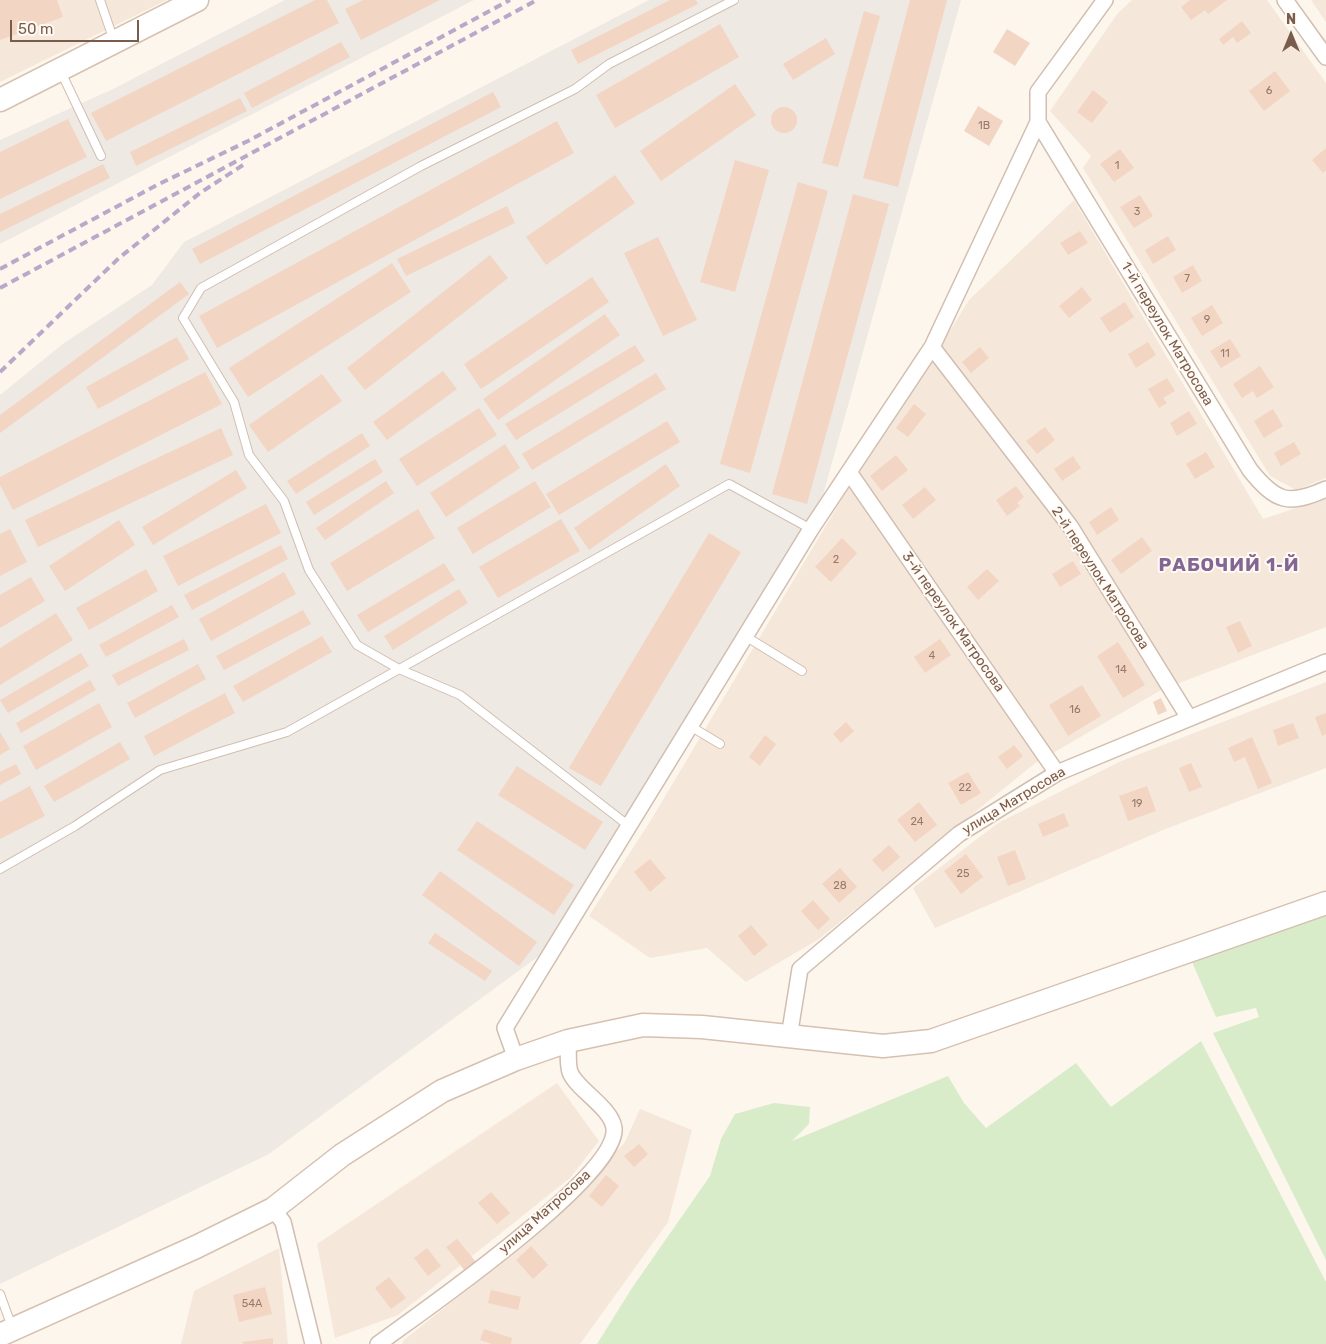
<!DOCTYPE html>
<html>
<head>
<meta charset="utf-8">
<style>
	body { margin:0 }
	#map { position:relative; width:1326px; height:1344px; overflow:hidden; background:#fdf6ec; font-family:Rubik,sans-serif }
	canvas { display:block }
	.north { position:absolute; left:1266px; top:10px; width:50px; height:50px; -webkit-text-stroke:4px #fffaf3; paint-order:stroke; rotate:0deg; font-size:14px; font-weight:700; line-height:20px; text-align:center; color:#7a5c4d }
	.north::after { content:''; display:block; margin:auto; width:18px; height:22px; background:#7a5c4d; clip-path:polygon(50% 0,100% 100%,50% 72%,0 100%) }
	.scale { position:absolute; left:10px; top:20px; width:129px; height:22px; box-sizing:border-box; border:2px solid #7a5c4d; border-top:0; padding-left:6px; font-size:15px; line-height:18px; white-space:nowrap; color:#7a5c4d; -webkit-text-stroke:4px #fffaf3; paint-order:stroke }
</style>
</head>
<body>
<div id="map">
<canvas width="1326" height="1344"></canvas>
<div class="north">N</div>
<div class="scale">50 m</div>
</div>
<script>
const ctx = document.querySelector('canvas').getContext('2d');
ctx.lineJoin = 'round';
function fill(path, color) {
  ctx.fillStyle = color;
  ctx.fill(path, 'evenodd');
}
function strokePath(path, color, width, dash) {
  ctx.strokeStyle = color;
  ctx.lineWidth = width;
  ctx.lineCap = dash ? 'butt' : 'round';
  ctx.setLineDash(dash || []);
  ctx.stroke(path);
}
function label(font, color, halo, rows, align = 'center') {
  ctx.font = font + ' Rubik,sans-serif';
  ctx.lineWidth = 4;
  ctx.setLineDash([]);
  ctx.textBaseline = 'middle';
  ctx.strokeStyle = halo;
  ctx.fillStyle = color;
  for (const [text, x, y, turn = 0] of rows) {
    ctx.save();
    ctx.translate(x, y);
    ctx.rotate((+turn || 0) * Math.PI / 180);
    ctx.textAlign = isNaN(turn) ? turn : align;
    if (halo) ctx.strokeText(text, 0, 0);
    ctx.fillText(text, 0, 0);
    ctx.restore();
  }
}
const residential = new Path2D(`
	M0 0H167L0 82Z
	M1132 0H1267L1326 83V478L1296 490 1270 476 1083 168 1091 156 1050 111 1118 13Z
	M1311 0H1326V22Z
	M1074 200 1263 519 1326 498V627L1161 690 1034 764 819 939 746 982 707 948 650 958 589 916 651 820 840 502 908 398 969 300Z
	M1326 682V768L1163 830 935 928 913 888 998 823 1119 762Z
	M557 1083 599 1141 570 1178 398 1315 335 1338 317 1244Z
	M640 1109 692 1130 668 1222 580 1344H402L404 1340 548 1225 625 1142Z
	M279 1248 288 1344H181L194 1291Z`);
const industrial = new Path2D(`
	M285 0H474L0 244V140L113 89Z
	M649 0H961L823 495 547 950 269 1154 0 1284V395L64 343 152 285 184 242Z`);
const green = new Path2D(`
	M1326 915V1260L1213 1033 1259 1017 1256 1008 1216 1017 1192 962Z
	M1201 1041 1326 1282V1344H597L632 1288 710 1176 721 1139 735 1114 774 1103 810 1107 809 1124 792 1141 948 1076 964 1103 986 1128 1076 1063 1111 1107Z`);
const building = new Path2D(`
	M0 0H57L63 17 0 40Z
	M315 0H327L339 23 106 141 91 113Z
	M363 0H440L361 40 345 9Z
	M670 0H696L698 4 578 64 571 50Z
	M910 0H947L898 187 863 178Z
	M1190 0H1227L1208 14 1205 10 1191 20 1181 7Z
	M864 11 880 16 838 167 822 163Z
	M1242 21 1251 33 1237 43 1233 37 1223 45 1219 39Z
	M720 24 739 57 615 128 596 95Z
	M1007 29 1030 43 1015 66 993 52Z
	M826 38 835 54 793 80 783 64Z
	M341 42 350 57 252 108 244 93Z
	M1275 71 1290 91 1264 111 1249 91Z
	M735 84 756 115 661 181 640 151Z
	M1093 90 1108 102 1092 123 1077 112Z
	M493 92 501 107 200 264 192 249Z
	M240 98 247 111 136 166 130 152Z
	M978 106 1003 121 989 146 964 131Z
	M771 120a13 13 0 1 1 26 0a13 13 0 1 1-26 0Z
	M68 119 87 157 0 199V152Z
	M557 121 574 153 217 348 199 316Z
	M1326 148V170L1323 173 1312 160Z
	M1120 149 1134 168 1114 182 1100 164Z
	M735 160 769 170 735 292 700 282Z
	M103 164 110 178 0 232V214Z
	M615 175 635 203 546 265 526 237Z
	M798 182 828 191 750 473 720 464Z
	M853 194 889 204 807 504 772 494Z
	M1140 195 1153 216 1134 228 1120 207Z
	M507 206 515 223 406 276 397 259Z
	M1080 231 1088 243 1068 255 1060 243Z
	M1168 236 1176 250 1153 264 1145 250Z
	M658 237 697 320 663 336 624 253Z
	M490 255 508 278 365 390 347 368Z
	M392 263 411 292 248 397 229 368Z
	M1193 265 1202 281 1182 293 1173 277Z
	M592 277 609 302 481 389 464 364Z
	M180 282 189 294 0 433V415Z
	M1082 287 1092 300 1069 318 1059 306Z
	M1125 302 1134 317 1110 333 1100 318Z
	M1212 305 1223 323 1202 336 1191 318Z
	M605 314 620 335 498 420 483 399Z
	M177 337 189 359 98 409 86 387Z
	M1230 339 1241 356 1221 368 1210 351Z
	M1148 342 1156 355 1136 368 1128 354Z
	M635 345 645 361 516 440 505 424Z
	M980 347 989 358 971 373 962 362Z
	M1260 366 1274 387 1257 398 1253 391 1242 398 1233 384Z
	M443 371 457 389 387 440 373 422Z
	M205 372 222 404 13 510 0 485V477Z
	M656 373 666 389 532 470 522 454Z
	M322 374 342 401 268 452 249 425Z
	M1167 378 1175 391 1163 398 1167 403 1159 408 1148 389Z
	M914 404 926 414 908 437 896 428Z
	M479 408 497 435 417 486 399 459Z
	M1273 409 1283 426 1264 438 1254 421Z
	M1189 411 1197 424 1177 436 1170 423Z
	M667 421 680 442 559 515 546 494Z
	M1045 427 1055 440 1037 454 1026 441Z
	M221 428 233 455 38 547 25 520Z
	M362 433 370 446 296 494 287 481Z
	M1294 442 1301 454 1281 466 1274 453Z
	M505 444 520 468 446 517 430 493Z
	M1206 452 1215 467 1195 479 1186 464Z
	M896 455 908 470 882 491 870 476Z
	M1073 456 1081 468 1062 481 1054 469Z
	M375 459 383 472 314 515 306 502Z
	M666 464 680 486 589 550 574 528Z
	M236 470 247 488 153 545 142 527Z
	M386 481 394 493 325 540 316 528Z
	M535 481 551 507 473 554 457 528Z
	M1016 486 1024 497 1017 503 1020 506 1007 516 996 500Z
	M925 487 936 500 913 519 902 505Z
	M266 504 281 533 178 586 163 556Z
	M1111 507 1119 520 1097 535 1089 522Z
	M418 509 435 538 347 591 330 563Z
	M561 519 580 551 498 598 479 567Z
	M119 520 135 545 65 591 49 566Z
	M10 529 27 562 0 576V534Z
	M709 533 741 552 601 786 569 768Z
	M1142 537 1152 551 1121 574 1111 560Z
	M842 538 857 553 831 582 815 567Z
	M281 545 288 559 192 610 184 595Z
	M1073 561 1081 574 1060 587 1052 574Z
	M444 563 455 580 368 632 357 615Z
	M146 569 158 591 89 630 76 608Z
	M987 569 999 581 978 600 967 587Z
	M284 572 296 594 211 641 199 619Z
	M31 577 45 601 0 628V595Z
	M459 589 468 603 393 650 384 636Z
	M172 605 179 617 106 657 99 645Z
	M303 610 311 624 224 670 216 656Z
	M56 613 73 640 0 685V648Z
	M1240 621 1252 646 1238 653 1226 627Z
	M322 636 332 652 243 702 233 686Z
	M184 639 189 650 118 686 112 675Z
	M940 639 951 655 925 673 914 657Z
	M1118 642 1145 685 1123 698 1097 656Z
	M81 653 89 666 8 713 0 700Z
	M198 664 206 679 135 718 127 703Z
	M90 680 96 690 21 733 16 723Z
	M1082 685 1101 716 1068 736 1049 705Z
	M225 693 235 713 154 756 144 736Z
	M1161 698 1167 711 1158 715 1153 702Z
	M99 703 112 727 36 770 23 746Z
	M1326 713V734L1322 736 1315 717Z
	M846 722 854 731 841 743 833 734Z
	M1293 723 1299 738 1278 746 1273 730Z
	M0 732 10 749 0 755Z
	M765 735 776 744 760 766 749 757Z
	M1252 737 1272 783 1258 789 1245 757 1234 762 1228 748Z
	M120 742 130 759 54 802 44 786Z
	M1014 745 1023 756 1007 769 998 757Z
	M1191 763 1202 787 1189 792 1179 768Z
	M16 764 21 774 0 785V772Z
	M517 766 603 822 585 850 498 795Z
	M968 772 981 793 961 805 948 783Z
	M30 786 45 816 0 839V802Z
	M1147 786 1156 811 1128 821 1119 796Z
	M919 802 937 825 915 842 897 820Z
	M1064 813 1069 826 1043 837 1038 824Z
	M477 821 574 885 554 915 457 850Z
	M889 845 900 857 883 872 872 860Z
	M1015 850 1026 879 1008 886 997 857Z
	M966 854 983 877 961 894 944 871Z
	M650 859 666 878 650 892 634 872Z
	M840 868 857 887 839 903 822 884Z
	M440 871 537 942 519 966 422 895Z
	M813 900 830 919 818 930 801 911Z
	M751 925 768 945 754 956 738 936Z
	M435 933 492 971 485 981 428 943Z
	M639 1144 648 1154 634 1167 624 1156Z
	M606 1175 619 1186 602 1207 589 1196Z
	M491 1192 510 1213 497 1224 478 1203Z
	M457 1239 476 1262 465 1271 446 1247Z
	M531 1246 548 1265 533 1279 516 1260Z
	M427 1248 441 1266 428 1276 414 1258Z
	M389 1277 406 1298 391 1309 375 1288Z
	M265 1287 272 1314 239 1322 233 1295Z
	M491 1290 521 1297 518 1310 488 1303Z
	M484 1329 512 1338 511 1344H492L480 1340Z
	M273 1338V1344H243L242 1342Z`);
const lane = new Path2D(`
	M100 0 114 41
	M61 72 101 156
	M745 636 802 671
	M690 726 720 744
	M629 826 460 695 399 669 357 645 309 570 284 501 249 455 234 402 183 318 201 288 421 166 575 89 609 64 734 0
	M0 869 75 826 160 770 287 732 729 484 811 529
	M0 1294 12 1327`);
const street = new Path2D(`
	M1285 0 1326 57
	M1038 122 1250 470C1276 502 1288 506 1326 489
	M932 347 1070 526 1189 718
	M849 472 1057 773
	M789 1037 800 969 959 834 1057 773 1326 662
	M516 1059 505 1028 811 529 932 347 1038 122V92L1105 0
	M273 1209 283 1222 313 1344
	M378 1344C419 1314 619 1176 614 1128 611 1107 576 1089 570 1072 567 1063 569 1050 568 1041`);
const secondary = new Path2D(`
	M0 100 197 0
	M0 1335 196 1247 273 1209 342 1155 442 1091 516 1059 568 1041 643 1025 702 1027 883 1046 931 1041 1326 903`);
const rail = new Path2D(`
	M0 269 157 185 248 141 510 0
	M0 288 537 0
	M0 372 119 258 200 193 243 165`);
const numberNames = [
	["6",1269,91],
	["1В",984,126],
	["1",1117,166],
	["3",1137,212],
	["7",1187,279],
	["9",1207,320],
	["11",1225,354],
	["2",836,560],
	["4",932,656],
	["14",1121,670],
	["16",1075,710],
	["22",965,788],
	["19",1137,804],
	["24",917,822],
	["25",963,874],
	["28",840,886],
	["54А",252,1304]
];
const streetNames = [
	["1-й переулок Матросова",1167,334,59],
	["2-й переулок Матросова",1100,578,57],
	["3-й переулок Матросова",953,622,55],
	["улица Матросова",1014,801,-31],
	["улица Матросова",545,1212,-42]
];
const districtNames = [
	["РАБОЧИЙ 1‑Й",1229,566]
];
fill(residential, '#f5e8da');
fill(industrial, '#efe9e4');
fill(green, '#d8ecc9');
fill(building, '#f3d5c3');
strokePath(lane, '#d1beb0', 10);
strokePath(street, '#d1beb0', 18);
strokePath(secondary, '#d6c0b0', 25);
strokePath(lane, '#fff', 8);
strokePath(street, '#fff', 15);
strokePath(secondary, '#fff', 22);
strokePath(rail, '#b9a8c9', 4, [8, 5]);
label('11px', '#987a6a', null, numberNames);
label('14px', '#7a5c4d', '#fffaf3', streetNames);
ctx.letterSpacing = '1px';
label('bold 19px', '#846695', '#fffaf3', districtNames);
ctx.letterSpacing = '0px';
</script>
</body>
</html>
